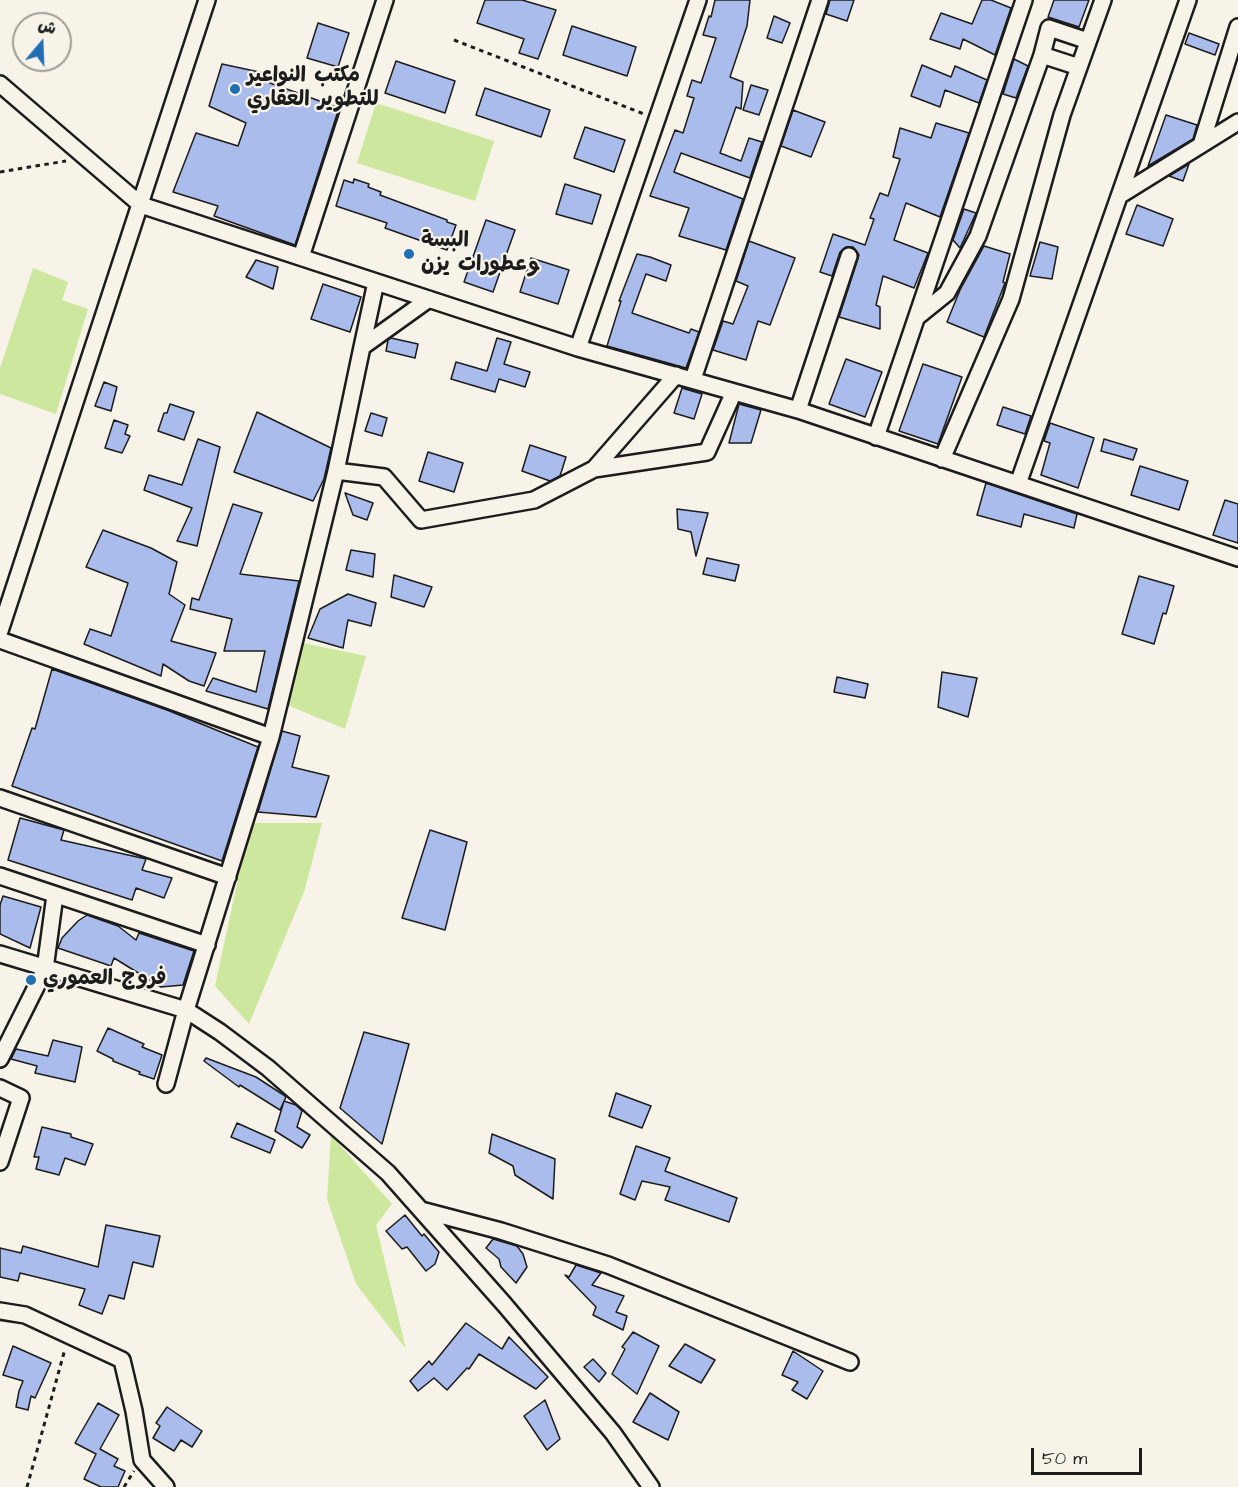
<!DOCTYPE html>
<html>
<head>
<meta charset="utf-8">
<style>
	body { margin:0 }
	#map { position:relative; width:1238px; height:1487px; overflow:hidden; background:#f7f3e8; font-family:"Architects Daughter","Playpen Sans Arabic",sans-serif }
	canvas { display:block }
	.north { position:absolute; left:12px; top:12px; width:60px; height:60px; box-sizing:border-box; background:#f7f3e8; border:2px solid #9f9d96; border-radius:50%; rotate:19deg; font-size:16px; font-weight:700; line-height:24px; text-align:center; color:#1c1c1c }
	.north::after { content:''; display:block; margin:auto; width:21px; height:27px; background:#1f6fb2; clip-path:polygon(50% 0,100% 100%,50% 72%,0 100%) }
	.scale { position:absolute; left:1031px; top:1448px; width:111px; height:27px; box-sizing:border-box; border:3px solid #1c1c1c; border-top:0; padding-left:8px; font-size:18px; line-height:21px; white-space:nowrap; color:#1c1c1c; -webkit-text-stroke:4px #f7f3e8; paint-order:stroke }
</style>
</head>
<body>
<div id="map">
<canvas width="1238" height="1487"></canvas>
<div class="north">ش</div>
<div class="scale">50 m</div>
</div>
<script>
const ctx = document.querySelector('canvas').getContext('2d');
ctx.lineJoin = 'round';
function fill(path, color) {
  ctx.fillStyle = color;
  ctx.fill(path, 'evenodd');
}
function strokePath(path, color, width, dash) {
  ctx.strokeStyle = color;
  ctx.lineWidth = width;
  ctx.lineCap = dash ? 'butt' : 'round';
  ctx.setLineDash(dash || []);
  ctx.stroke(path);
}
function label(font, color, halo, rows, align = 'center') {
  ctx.font = font + ' "Architects Daughter","Playpen Sans Arabic",sans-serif';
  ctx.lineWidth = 4.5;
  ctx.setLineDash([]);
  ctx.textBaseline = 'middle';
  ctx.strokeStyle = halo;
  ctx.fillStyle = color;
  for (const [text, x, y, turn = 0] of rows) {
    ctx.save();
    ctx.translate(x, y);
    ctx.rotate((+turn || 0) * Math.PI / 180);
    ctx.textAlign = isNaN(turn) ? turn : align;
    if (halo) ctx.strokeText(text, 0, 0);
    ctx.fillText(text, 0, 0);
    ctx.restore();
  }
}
const green = new Path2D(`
	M376 103 494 141 475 201 357 163Z
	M33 268 68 282 62 300 88 309 56 414 0 394V368Z
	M303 643 366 656 345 729 287 705Z
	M250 823H322L305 889 249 1024 215 986Z
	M331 1135 392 1204 376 1225 406 1349 356 1284 327 1199Z`);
const building = new Path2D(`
	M485 0H522L556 10 538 59 519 53 524 39 477 23Z
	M715 0H750L747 26 730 77 743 82 741 109 736 107 720 153 741 161 749 138 762 142 750 178 681 153 674 172 743 199 726 250 679 236 689 208 650 196 675 130 683 133 694 98 687 96 692 80 701 83 716 38 703 35 709 16 711 17Z
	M830 0H854L847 21 826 14Z
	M982 0H991L1011 8 995 55 963 39 960 49 930 39 941 13 972 24Z
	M1054 0H1089L1079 27 1048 17Z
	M774 16 790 23 782 43 767 38Z
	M318 23 349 33 338 67 307 58Z
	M572 26 636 47 627 76 563 55Z
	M1189 33 1219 44 1215 55 1185 44Z
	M1014 59 1028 66 1016 98 1003 94Z
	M396 61 455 81 445 113 385 93Z
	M222 64 273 75 270 83 339 108 295 245 214 216 218 206 173 192 196 133 238 146 246 123 209 106Z
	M922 65 951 77 955 66 987 80 979 103 945 90 940 107 911 96Z
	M751 85 768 90 759 115 743 110Z
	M485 88 550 110 541 137 476 115Z
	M793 110 825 122 811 157 781 146Z
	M1166 115 1197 125 1193 139 1148 166Z
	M936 123 969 133 940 217 906 203 894 240 928 253 914 288 883 276 876 305 880 307V329L839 317 859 255 853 247H846L840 252 832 276 820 272 833 234 865 245 874 219 870 218 880 193 888 196 900 159 893 157 900 128 931 138Z
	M585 127 625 140 614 172 574 158Z
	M1189 164 1183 181 1169 176Z
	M354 179 369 184 368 187 381 192 380 195 447 220V222L456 225 447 250 385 228 387 223 336 206 344 180 353 183Z
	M565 184 601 195 592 224 556 214Z
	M1137 205 1173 219 1163 246 1126 234Z
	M964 209 976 213 960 248 953 240Z
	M486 220 515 230 493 292 464 282Z
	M749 241 795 258 770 325 758 321 746 360 713 350 723 321 733 324 748 286 736 281Z
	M1040 242 1058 247 1052 279 1030 276Z
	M984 246 1010 254 1003 282 1005 283 984 337 947 322 960 290Z
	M637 254 650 257 671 265 666 281 646 274 632 313 689 333 691 329 699 332 686 368 607 346 621 301H619Z
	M531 258 569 270 558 304 520 292Z
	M256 260 278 267 273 289 246 277Z
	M323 284 361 297 350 332 311 319Z
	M391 338 418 344 415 358 386 351 388 340Z
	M497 338 511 342 504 364 530 372 525 387 499 379 495 392 451 379 456 362 487 371Z
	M846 359 882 372 865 417 829 404Z
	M923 364 962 377 938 444 899 431Z
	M104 382 117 387 111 411 95 406Z
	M682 388 702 394 694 419 674 413Z
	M170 404 194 412 184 440 158 431 164 413H167Z
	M739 404 761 410 751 443H729Z
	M1003 407 1031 416 1025 434 997 425Z
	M257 412 331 448 324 479 313 501 234 472Z
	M371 413 387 418 382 436 365 431Z
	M114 420 128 425 125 434 130 436 122 453 105 448Z
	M1050 423 1094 438 1078 488 1041 475 1050 443 1044 441Z
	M198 439 220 447 197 546 177 541 192 508 144 490 149 475 182 485Z
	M1104 439 1137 449 1133 460 1101 451Z
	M530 445 566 457 560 476 550 481 522 471Z
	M428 452 463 463 454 492 419 481Z
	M1140 466 1188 481 1179 510 1131 495Z
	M986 483 1077 514 1074 528 1024 514 1021 527 977 515Z
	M345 493 373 503 367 520 353 515Z
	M1225 500 1238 504V543L1213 535Z
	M233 504 262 513 240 574 299 581 268 709 206 691 213 678 256 692 265 651H224L232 619 190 609 192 598 199 600Z
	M677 509 708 513 696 556 691 532 678 529Z
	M103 530 151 548 177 562 169 594 185 605 171 641 216 653 204 686 189 681 163 664 161 676 84 644 90 629 111 636 128 583 86 567Z
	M351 550 375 554 373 577 346 570Z
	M707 558 739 565 735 581 703 574Z
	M394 575 432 587 424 607 391 597Z
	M1139 576 1174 586 1166 614 1163 613 1154 644 1122 634Z
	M348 594 376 603 371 626 348 620 343 648 308 638 320 609Z
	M52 669 167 710 258 747 222 861 12 786 32 728 35 729Z
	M942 672 977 678 968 717 938 707Z
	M837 677 868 684 865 698 834 692Z
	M282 731 300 736 292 767 329 776 316 817 258 812Z
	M20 818 64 830 61 840 146 859 142 870 172 878 164 898 136 888 132 900 8 860Z
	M430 830 467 842 445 930 402 918Z
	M3 896 41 907 30 948 0 934V905Z
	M87 915 118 926 136 940 139 933 194 951 183 985 161 987 114 958 111 966 58 948 62 938 78 921Z
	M108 1028 144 1044 142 1047 162 1055 154 1079 139 1074 140 1072 113 1061V1059L97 1051Z
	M364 1032 409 1044 382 1144 340 1108Z
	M53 1040 82 1047 75 1082 35 1073 37 1066 11 1059 16 1049 48 1056Z
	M206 1058 256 1077 282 1094 286 1097 280 1110 240 1085 239 1087 204 1061Z
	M616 1093 651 1106 642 1128 609 1116Z
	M284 1101 296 1105 302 1111 297 1127 310 1135 302 1148 275 1131Z
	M237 1123 275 1140 270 1153 231 1137Z
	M42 1127 71 1134V1137L93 1144 85 1165 65 1158 59 1175 36 1169 39 1157H34Z
	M492 1134 555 1159 553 1199 515 1175 513 1166 489 1153Z
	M636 1146 670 1158 665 1171 737 1198 729 1222 665 1200 670 1187 642 1181 635 1200 620 1194Z
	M405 1215 422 1236 424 1234 439 1252 435 1264 426 1271 407 1247 402 1249 386 1231Z
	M106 1225 160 1236 153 1267 133 1262 124 1299 109 1295 102 1314 79 1305 85 1289 20 1273 18 1281 0 1277V1248L21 1253 23 1246 98 1267Z
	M493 1239 517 1246 523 1254 527 1267 516 1283 501 1267 499 1259 486 1248Z
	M576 1265 601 1273 592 1285 624 1296 616 1312 627 1316 623 1330 593 1315 596 1307 565 1275 569 1277Z
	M466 1323 502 1349 509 1337 548 1377 536 1389 479 1354 469 1369 467 1368 447 1390 434 1378 418 1391 410 1381 429 1361 432 1365Z
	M633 1332 659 1346 637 1394 612 1374 625 1349 622 1347Z
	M685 1344 715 1360 701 1383 669 1366Z
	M13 1346 51 1363 35 1398 31 1396 28 1410 16 1407 19 1391 23 1381 3 1375Z
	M793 1351 823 1371 807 1399 792 1390 798 1382 782 1375Z
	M593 1359 606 1373 599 1382 584 1367Z
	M650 1393 679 1412 668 1440 633 1422Z
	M545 1400 560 1439 547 1450 524 1416Z
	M98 1403 119 1415 100 1449 118 1459 114 1466 125 1471 118 1487H101L84 1479 96 1454 75 1443Z
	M167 1407 202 1431 192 1447 181 1440 174 1451 153 1438 160 1426 156 1423Z`);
const path = new Path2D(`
	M454 40 644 114
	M0 172 66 161
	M27 1487 65 1349
	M124 1487 134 1471`);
const minor = new Path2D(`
	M1079 67 1042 55 1049 28 1088 41
	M0 84 141 205 578 348 698 0
	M1201 145 1238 27
	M1119 196 1238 122
	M301 257 385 0
	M916 318 947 293 978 236 1042 55
	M362 347 376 282
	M578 348 798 410 1238 558
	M693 379 820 0
	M798 410 849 256
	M876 437 1024 0
	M942 459 1011 299 1062 115 1103 0
	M594 469 707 452 734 392
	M336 471 384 477 421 520 534 500 594 469 676 375
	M1018 484 1188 0
	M0 631 207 0
	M0 640 271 737
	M0 798 228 877
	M0 876 207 945
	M0 954 186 1010 220 1032 268 1068 388 1173 504 1304 613 1433 651 1487
	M0 1059 45 969 55 895
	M166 1084 186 1010 271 737 336 471 362 347 429 299
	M0 1088 21 1098 0 1162
	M421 1210 501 1231 608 1265 850 1362
	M0 1311 25 1315 122 1360 134 1411 142 1460 166 1487`);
const markers = [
	[235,89,6,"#1f6fb2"],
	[409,254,6,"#1f6fb2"],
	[31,980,6,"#1f6fb2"]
];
const poiNames = [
	["مكتب النواعير",247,77],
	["للتطوير العقاري",247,101],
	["البسة",421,242],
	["وعطورات يزن",421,266],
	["فروج العموري",43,980]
];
fill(green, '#cde89e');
fill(building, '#a9bceb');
strokePath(building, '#1c1c1c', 1.5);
strokePath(minor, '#1c1c1c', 20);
strokePath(path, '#1c1c1c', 3, [4.5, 4.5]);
strokePath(minor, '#f7f3e8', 15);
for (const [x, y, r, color] of markers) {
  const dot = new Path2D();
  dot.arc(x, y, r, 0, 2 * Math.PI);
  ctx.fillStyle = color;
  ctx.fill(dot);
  strokePath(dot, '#f7f3e8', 2);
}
label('bold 21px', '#1c1c1c', '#f7f3e8', poiNames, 'left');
</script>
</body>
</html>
